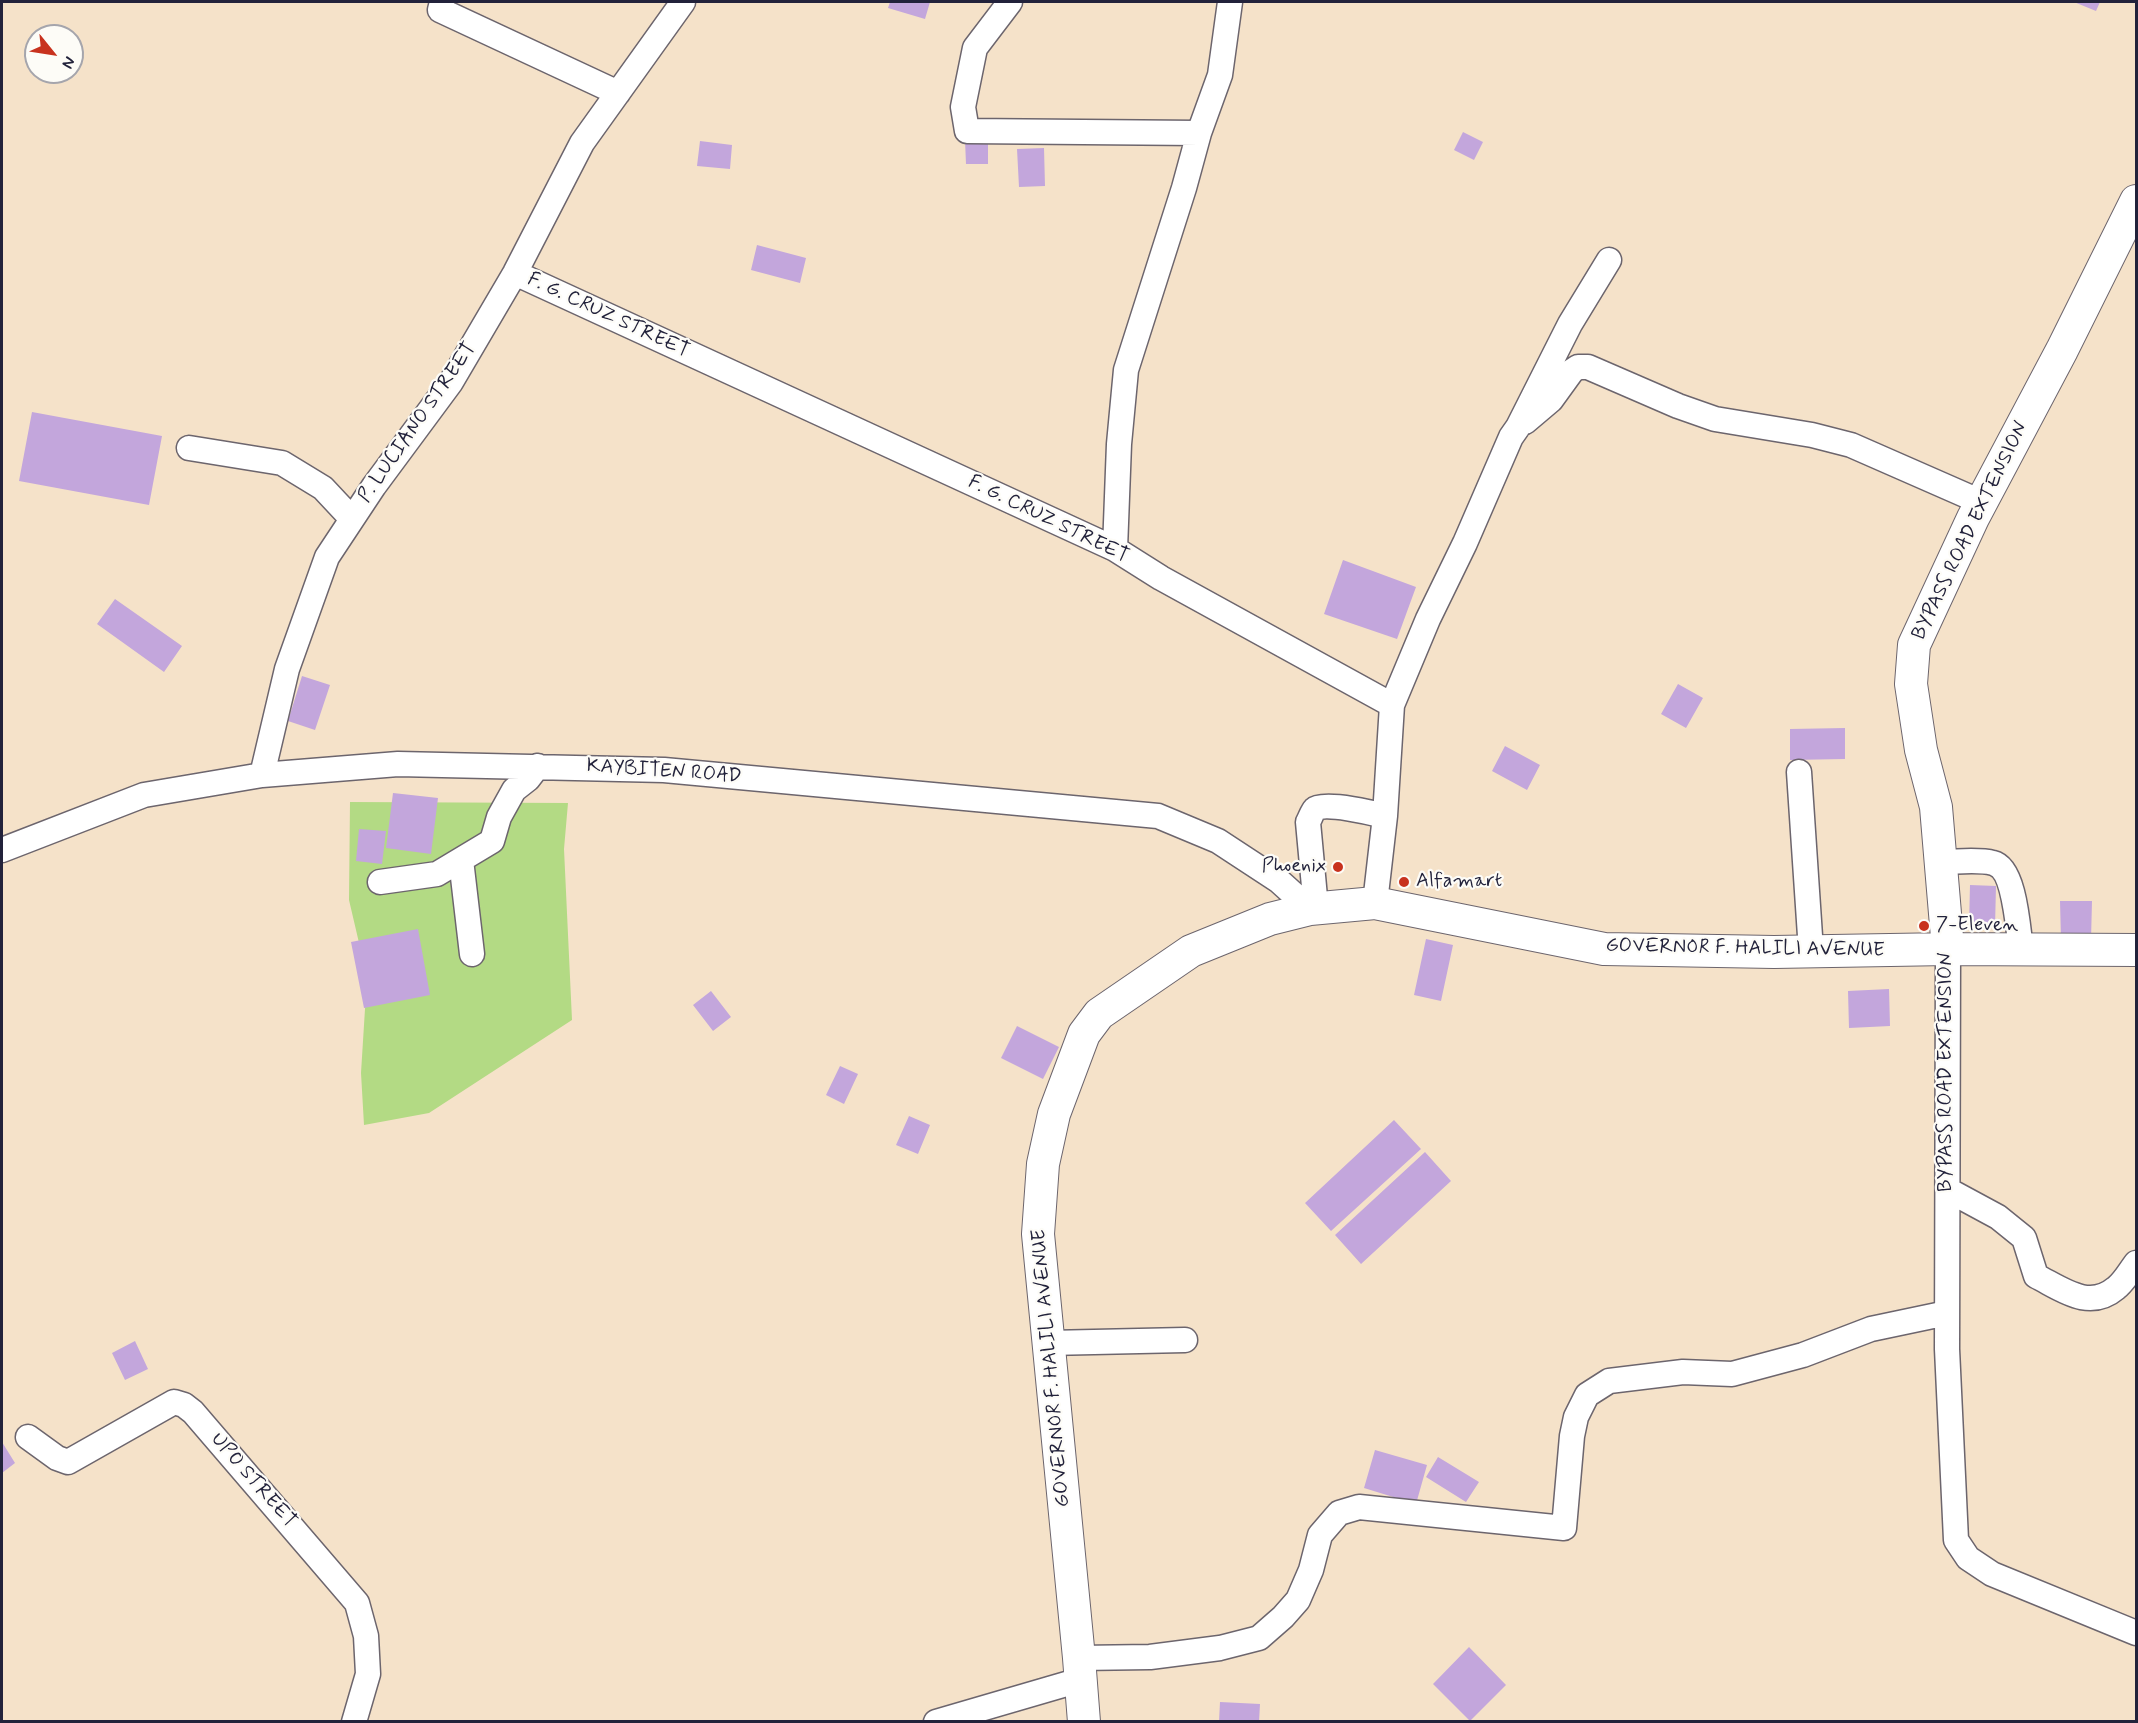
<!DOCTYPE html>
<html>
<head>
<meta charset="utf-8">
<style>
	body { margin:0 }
	#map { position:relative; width:2138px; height:1723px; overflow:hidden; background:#f5e2c9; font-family:Mynerve,sans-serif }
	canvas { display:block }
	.frame { position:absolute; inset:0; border:3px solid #22223b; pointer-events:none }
	.north { position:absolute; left:24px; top:24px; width:60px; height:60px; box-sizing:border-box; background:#fdfcf7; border:2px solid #a5a5ac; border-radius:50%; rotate:120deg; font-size:16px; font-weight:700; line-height:24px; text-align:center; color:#22223b }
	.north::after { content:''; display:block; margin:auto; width:21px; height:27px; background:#c8321e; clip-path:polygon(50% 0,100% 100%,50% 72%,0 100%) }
</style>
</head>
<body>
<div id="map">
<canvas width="2138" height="1723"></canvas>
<div class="frame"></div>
<div class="north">N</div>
</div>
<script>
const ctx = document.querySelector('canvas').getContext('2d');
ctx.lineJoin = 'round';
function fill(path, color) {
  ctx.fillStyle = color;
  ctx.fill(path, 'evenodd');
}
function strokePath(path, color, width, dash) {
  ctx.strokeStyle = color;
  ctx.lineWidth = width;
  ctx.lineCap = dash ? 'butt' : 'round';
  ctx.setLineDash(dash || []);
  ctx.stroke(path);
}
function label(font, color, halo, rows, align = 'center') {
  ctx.font = font + ' Mynerve,sans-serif';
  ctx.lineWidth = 4.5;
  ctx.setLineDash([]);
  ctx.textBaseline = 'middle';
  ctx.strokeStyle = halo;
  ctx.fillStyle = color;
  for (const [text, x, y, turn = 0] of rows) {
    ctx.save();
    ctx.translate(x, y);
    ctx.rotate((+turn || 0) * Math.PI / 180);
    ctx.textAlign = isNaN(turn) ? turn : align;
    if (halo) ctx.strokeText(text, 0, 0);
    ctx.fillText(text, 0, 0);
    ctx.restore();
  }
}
const green = new Path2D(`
	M350 802 568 803 564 849 572 1020 429 1113 364 1125 361 1073 367 977 349 900Z`);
const building = new Path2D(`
	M890 2H930L925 19 888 8Z
	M2074 2H2100L2096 11Z
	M1463 132 1483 142 1474 160 1454 150Z
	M988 139V164H966L965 140Z
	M700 141 732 145 730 169 697 166Z
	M1044 148 1045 186 1019 187 1017 149Z
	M757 245 806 258 800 283 751 270Z
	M32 412 162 436 149 505 19 481Z
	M1343 560 1416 587 1397 639 1324 614Z
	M115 599 182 646 164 672 97 624Z
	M302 676 330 685 315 730 288 721Z
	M1678 684 1703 698 1686 728 1661 714Z
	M1845 728V759L1790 760V729Z
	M1505 746 1540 765 1527 790 1492 771Z
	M393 793 438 798 431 854 386 848Z
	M359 829 386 831 382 864 356 861Z
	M1970 885 1996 886 1995 927 1969 926Z
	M2060 901H2092L2091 940H2061Z
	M418 929 430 995 364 1008 351 942Z
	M1426 939 1453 945 1441 1001 1414 995Z
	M1889 989 1890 1026 1849 1028 1848 991Z
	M711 991 731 1017 713 1031 693 1005Z
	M1017 1026 1059 1047 1043 1079 1001 1058Z
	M840 1066 858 1074 844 1104 826 1095Z
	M909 1116 930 1125 918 1154 896 1145Z
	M1394 1120 1421 1149 1331 1231 1305 1203Z
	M1425 1152 1451 1181 1361 1264 1335 1235Z
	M135 1341 148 1369 125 1380 112 1353Z
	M2 1442 15 1463 2 1473Z
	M1375 1450 1427 1465 1416 1504 1364 1488Z
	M1438 1457 1479 1482 1466 1502 1426 1477Z
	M1469 1647 1506 1685 1470 1721 1433 1684Z
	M1220 1702 1260 1704 1259 1722H1219Z`);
const minor = new Path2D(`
	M442 2 440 10 618 93
	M1010 2 975 48 963 107 967 131 1199 133
	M515 273 1115 549 1161 578 1392 705
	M1525 422 1551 400 1572 371 1578 367H1588L1678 406 1715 419 1812 435 1851 445 1981 502
	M189 448 282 463 323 488 352 519
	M1115 549 1119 444 1126 370 1184 188 1199 133 1220 75 1230 2
	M1799 772 1811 951
	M262 775 287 669 327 557 374 486 451 382 515 273 582 143 683 2
	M2 850 144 795 262 775 398 764 664 770 1158 816 1218 841 1279 881 1310 909
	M461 860 472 954
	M1941 862C1958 862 1978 859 1993 863 2015 868 2018 930 2021 949
	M380 882 437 874 492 841 499 817 514 790 528 779 538 766
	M1375 903 1385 816 1392 705 1428 619 1465 543 1511 437 1518 427 1570 324 1609 260
	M1316 908 1308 822C1310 819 1312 812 1315 809 1322 801 1373 813 1385 816
	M1948 949 1947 1349 1956 1540 1968 1558 1992 1574 2136 1633
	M1948 1190 1998 1217 2024 1238 2036 1276C2062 1289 2089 1311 2116 1288 2124 1282 2130 1271 2136 1263
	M1048 1343 1185 1340
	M28 1437 57 1458 68 1462 174 1402 184 1405 193 1412 357 1603 366 1636 368 1674 354 1722
	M1079 1658 1150 1657 1220 1648 1259 1638 1283 1617 1298 1600 1311 1570 1320 1535 1339 1513 1359 1507 1564 1528 1572 1436 1576 1417 1587 1395 1609 1381 1683 1372 1732 1374 1803 1355 1871 1329 1947 1313
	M936 1722 1080 1680`);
const major = new Path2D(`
	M1948 949 1936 807 1921 750 1911 684 1914 645 1973 518 2062 350 2136 201
	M1084 1722 1079 1658 1038 1234 1043 1164 1054 1114 1084 1034 1099 1014 1191 951 1270 919 1310 909 1375 903 1604 949 1774 952 1948 949 2136 950`);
const markers = [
	[1338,867,6,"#c8321e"],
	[1404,882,6,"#c8321e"],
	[1924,926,6,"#c8321e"]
];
const streetNames = [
	["F. G. CRUZ STREET",608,316,25],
	["P. LUCIANO STREET",418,423,-55],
	["F. G. CRUZ STREET",1048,520,26],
	["BYPASS ROAD EXTENSION",1971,531,-64],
	["KAYBITEN ROAD",664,772,4],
	["GOVERNOR F. HALILI AVENUE",1745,949,1],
	["BYPASS ROAD EXTENSION",1947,1072,-90],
	["GOVERNOR F. HALILI AVENUE",1052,1368,-95],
	["UPO STREET",253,1481,49]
];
const poiNames = [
	["Phoenix",1326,867,"right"],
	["Alfamart",1416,882],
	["7-Eleven",1936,926]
];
fill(green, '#b3da84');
fill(building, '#c3a6dc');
strokePath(minor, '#6c656d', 27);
strokePath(major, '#6c656d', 34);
strokePath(minor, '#fff', 24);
strokePath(major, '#fff', 32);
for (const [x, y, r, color] of markers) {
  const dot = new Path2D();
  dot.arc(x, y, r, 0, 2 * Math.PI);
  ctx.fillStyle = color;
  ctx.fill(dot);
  strokePath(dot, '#fdfcf7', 2);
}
label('20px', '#22223b', '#fdfcf7', streetNames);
label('20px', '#22223b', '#fdfcf7', poiNames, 'left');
</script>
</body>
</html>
